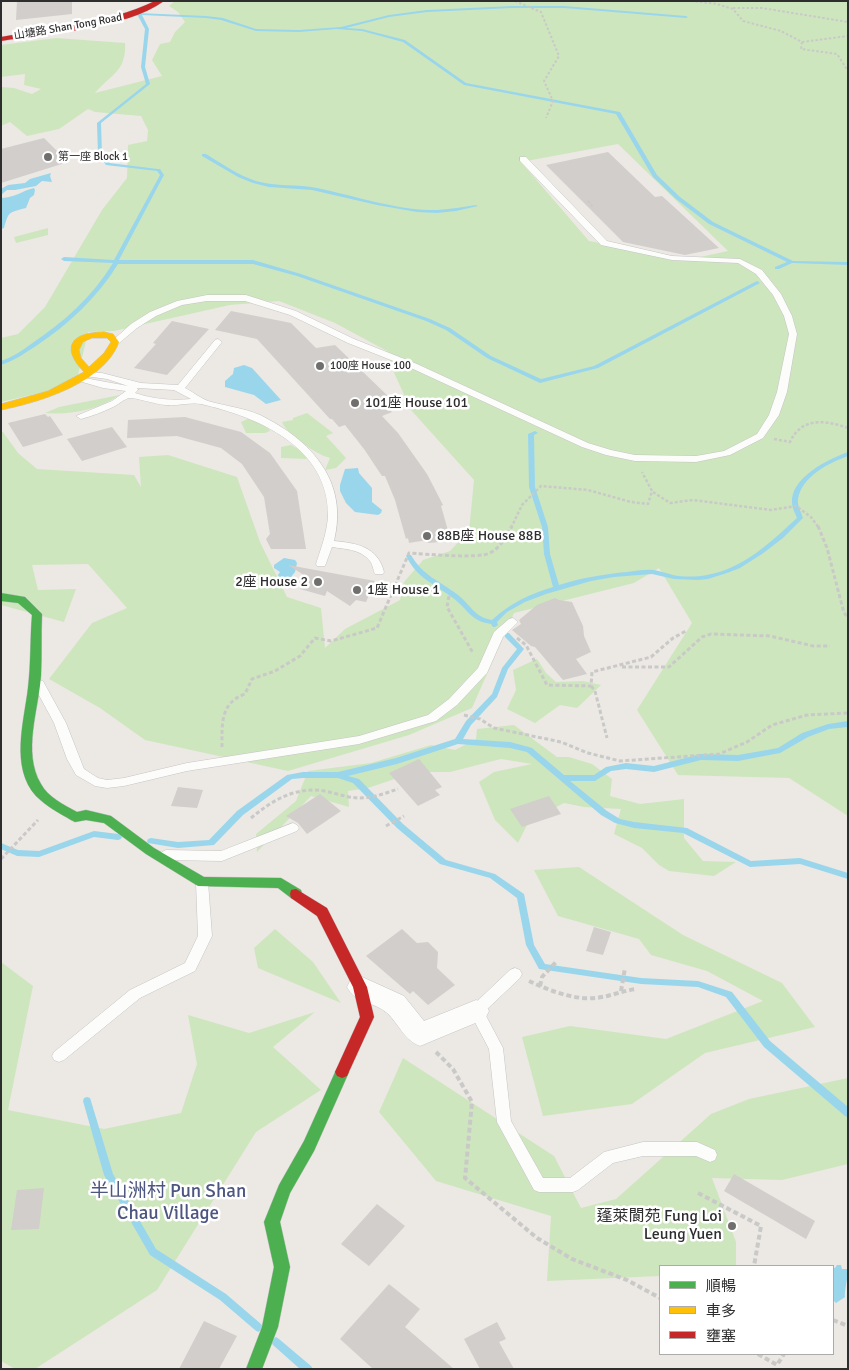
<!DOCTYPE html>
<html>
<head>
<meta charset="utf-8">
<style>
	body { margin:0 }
	#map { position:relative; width:849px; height:1370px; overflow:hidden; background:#ece8e4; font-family:Signika,"Noto Sans TC",sans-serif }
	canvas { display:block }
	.frame { position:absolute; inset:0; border:2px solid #2e2e2e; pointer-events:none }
	.legend { position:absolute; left:659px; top:1265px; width:175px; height:90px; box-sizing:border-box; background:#fff; border:1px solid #ababab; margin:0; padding:6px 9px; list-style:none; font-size:15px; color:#2e2e2e }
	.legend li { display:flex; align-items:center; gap:10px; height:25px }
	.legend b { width:25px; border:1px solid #ababab }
</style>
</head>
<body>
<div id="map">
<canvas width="849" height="1370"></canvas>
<div class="frame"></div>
<ul class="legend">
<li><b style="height:6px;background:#4caf50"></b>順暢</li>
<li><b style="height:6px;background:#ffc107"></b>車多</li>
<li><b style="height:6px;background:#c62828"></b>壅塞</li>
</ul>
</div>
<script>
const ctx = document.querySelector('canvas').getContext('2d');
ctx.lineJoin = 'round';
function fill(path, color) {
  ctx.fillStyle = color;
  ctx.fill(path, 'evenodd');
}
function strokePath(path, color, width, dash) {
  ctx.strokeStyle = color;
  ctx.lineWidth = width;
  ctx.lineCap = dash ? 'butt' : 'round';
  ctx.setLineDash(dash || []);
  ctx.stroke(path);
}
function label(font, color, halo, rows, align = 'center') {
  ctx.font = font + ' Signika,"Noto Sans TC",sans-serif';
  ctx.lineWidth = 5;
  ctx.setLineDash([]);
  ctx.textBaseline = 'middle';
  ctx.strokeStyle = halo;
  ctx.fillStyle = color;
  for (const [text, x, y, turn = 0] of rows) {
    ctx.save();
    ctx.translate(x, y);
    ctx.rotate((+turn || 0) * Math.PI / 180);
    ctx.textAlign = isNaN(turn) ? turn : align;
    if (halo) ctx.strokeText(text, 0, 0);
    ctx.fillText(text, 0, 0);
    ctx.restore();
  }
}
const green = new Path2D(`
	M175 1H848V816L789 778 678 775 637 710 692 623 659 568 634 583 514 613 472 708 409 735 288 771 145 740 100 708 49 679 92 623 127 608 88 564 32 565 38 590 76 589 64 622 1 605V432H3L18 453 37 469 134 475 141 487 139 457 168 455 237 477 260 542 287 597 321 608 325 648 345 629 400 600 404 582 423 560 450 551 469 531 474 480 411 410 391 366 387 351 335 323 279 301 230 305 114 331 88 332 78 375 56 389 1 402V338L18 334 45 307 102 210 127 178 128 145 147 141 148 130 141 116 95 112 88 109 59 129 27 136 10 122 1 126V87L14 88 32 94 41 89 24 85 25 74 1 77V45L56 38 125 43C127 71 110 75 95 93L162 76 152 60 160 44 170 42 175 32 185 22 178 12 169 6ZM618 144 728 251 691 259 589 241 521 162Z
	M48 228V235L16 243 14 237Z
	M120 395C97 410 72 415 45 413L59 407Z
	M307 413 333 433 326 436 346 458 336 468 325 470 330 458C316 454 288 436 282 422L293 420V418Z
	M252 417 262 419 270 431 265 433H246L241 422Z
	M291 445 302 451 307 459 281 458V447Z
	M537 659 546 673 556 682 583 681 601 685 577 708 560 705 535 723 507 709 516 690 513 670Z
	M514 725 557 757H569L592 764 612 779 610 796 640 804 684 799V838L703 861 736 862 714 876 669 871 659 865 642 848 614 834 621 809 584 807 564 803 529 821 518 843 495 820 479 782 494 772 532 764 501 759 450 772H415L368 788 348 791 349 807 311 796 257 852 256 834 296 801 308 771 371 763 431 745 455 750 476 739 477 729Z
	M579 867 683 935 782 983 815 1027 705 1053 632 1104 543 1116 522 1037 570 1026 666 1039 763 1001 707 971 651 955 639 939 558 916 534 870Z
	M275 929 313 962 341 1003 258 968 254 948Z
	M1 962 33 986 8 1110 104 1129 181 1113 197 1064 188 1015 249 1033 315 1012 273 1047 321 1090 256 1132 157 1290 35 1369H15L1 1361Z
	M403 1058 554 1156 581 1208 616 1199 711 1114 749 1099 848 1078V1164L782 1180 712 1178 736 1242V1266H660V1276L547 1281 551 1216 436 1181 379 1112Z`);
const water = new Path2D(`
	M51 173 50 176 52 182 42 181 36 186 15 190H7L1 195V189L8 185 25 183 30 179Z
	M34 188 35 190 34 195 30 198 26 208C8 213 9 211 4 228L1 229V198C17 197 19 192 34 188Z
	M244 365 252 368 281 400 266 404 254 395 225 387V381L233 374 234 368Z
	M358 468 359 473 372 488V502L382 510 381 513 378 515 355 512 346 503 340 491V485L345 469Z
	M284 558 295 560 297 563 295 572 291 577 279 579 278 575 280 572 274 568V565Z
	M837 1265H841L842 1269H848C848 1278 844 1291 845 1297L836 1303 833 1300V1268H835Z`);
const stream = new Path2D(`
	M512 6H564L686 16 688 17 686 18 564 8H512L427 12 389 17 346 28 362 29 405 40 466 83 620 112 657 175 680 197 713 222 793 261 848 262V265L792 263 779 269H775V267L787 262 709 224 676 199 653 177 616 114 464 85 403 42 362 31 337 29 299 32 256 31 221 20 206 18 142 15 149 29 145 67 150 84 101 123 102 154 109 163 158 169H160L164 175 119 260H253L301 274 430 319 450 328 491 356 541 379 594 366 755 282 757 281 760 283 598 368 540 383 487 358 446 330 426 321 297 276 253 264H118C97 298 69 324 36 346 25 353 14 361 1 365V361C12 357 22 351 31 344 64 322 92 297 113 263L64 261 61 259 64 257 114 260 160 175 157 171 106 165 98 154 97 123 146 84 141 67 145 29 137 14 138 13 206 16 223 18 256 29 299 30 341 27 389 15 427 10Z
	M202 154H206C222 164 238 175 256 181 276 187 297 184 317 188 357 196 397 211 438 210 451 209 463 207 476 205L478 206 456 211 437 213 417 212 377 205 312 190 269 187 253 183 238 177 202 156Z
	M535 431 538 433 534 435 535 487 548 527 550 554 559 585C581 578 604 574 627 572 636 571 645 569 654 570 660 571 666 573 673 575 683 577 696 577 707 575 743 569 772 541 797 518 795 513 792 508 792 503 790 478 828 459 848 452V456C829 463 802 476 798 499 797 505 801 512 803 518L783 538 762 554 740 568 727 573 708 579 698 580 674 579 652 574 614 577 591 581 546 594 525 602 507 612 497 622 498 625 495 627H493L491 624C470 621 468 609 453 598 433 583 418 579 406 556L407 555H411C424 577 439 580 458 595 471 605 474 617 492 620 510 603 530 594 553 587L544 554 542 527 529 487 528 434Z
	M505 633H509L524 649 508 669 497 697 471 725 463 739 510 742 529 747 532 748 564 775H594L606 767 626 763 654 766 701 754 738 755 778 748 802 733 828 724 848 721V727L829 729 808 737 780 753 738 761 701 760 654 772 626 769 611 771 595 781H570L607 811 620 819 634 822 687 828 751 861 800 858 848 873V879L800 864 750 867 683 833 634 828 615 823 601 815 527 752 510 748 458 744 397 764 348 776 359 779 403 824 446 860 495 874 524 894 534 945 545 964 641 978 698 981 732 992 770 1041 848 1107V1117L845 1116 764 1047 726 997 698 987 641 984 539 969 526 945 517 898 490 878 440 864 397 828 353 783 338 778H303L292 779 243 815 214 845 178 848 148 843 147 841 148 839 151 838 178 842 209 840 237 811 287 775 303 772H338L396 758 455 739 466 721 492 694 502 668 517 649 505 637 504 635Z
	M94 831 118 834 121 835 122 837 121 839 118 840 94 837 39 857 17 856 1 849V843L18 850 39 851Z
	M87 1097 90 1098 91 1101 113 1174 156 1249 226 1294 261 1324 263 1327 261 1330 258 1332 255 1330 220 1300 150 1255 104 1175 83 1101 84 1098Z
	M276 1337 279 1339 311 1366 313 1369H300L273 1345 271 1342 273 1339Z`);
const building = new Path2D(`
	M17 1H72V14L16 20Z
	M44 138 68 162 1 183V149Z
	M608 152 655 197 662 196 719 248 685 255 623 242 546 165Z
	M231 311 291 323 316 348 335 345 391 399H390L397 407 390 410 392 412 382 416 398 433 427 474 443 505 441 506 451 541 428 543 427 540 409 543 408 538 406 539 395 500 385 476H382L364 449 345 425 339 427 332 419H330L257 339 215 330Z
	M172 321 209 329 167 375 134 368 156 344 153 343Z
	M45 414 48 417 50 416 63 435 23 447 8 423Z
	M185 417 241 432 270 453 297 491 306 549H271L266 539 270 534 264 497 242 464 221 448 177 436 127 438 128 420Z
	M112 427 127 447 82 461 67 439Z
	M288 565 375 581 366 602 356 600 350 606 327 591 325 596 300 589 307 577Z
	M555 598 559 600 572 602 583 626 584 636 591 652 576 659 587 674 563 680 535 647 531 646 512 630 521 624 519 620 537 605Z
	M419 759 442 787 435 790 440 795 418 806 389 773Z
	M178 787 203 790 197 808 171 806Z
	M320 794 341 811 307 834 298 823 286 816Z
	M549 796 561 814 522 827 510 809Z
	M594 927 611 932 603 955 586 951Z
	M402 929 417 943 428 942 438 952 437 968 455 985 428 1005 413 991 410 994 366 956Z
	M734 1174 815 1221 806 1239 724 1191Z
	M44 1188 39 1229 11 1230 17 1190Z
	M377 1204 405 1226 369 1266 341 1244Z
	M389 1284 420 1309 405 1327 454 1369H373L340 1339Z
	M204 1321 237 1336 219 1369H179Z
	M497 1322 506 1339 499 1342 514 1369H480L464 1339Z`);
const pathFar3 = new Path2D(`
	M515 1 541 12 559 56 544 81 553 101 546 118
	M691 1 717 4 733 9 743 21 781 31 802 42 801 49 837 54 848 71
	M733 8H762L848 22
	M802 42 848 36
	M588 201 593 207`);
const pathFar2 = new Path2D(`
	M774 439 790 442C801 417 826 420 848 428
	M653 492 670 503 693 500 771 510 796 506 811 517 819 528
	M511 528 522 505 541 486 588 490 631 502 648 504 652 491 642 472`);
const pathFar1 = new Path2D(`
	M818 526 827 548 844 613 848 617
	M449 596 447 607 473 653
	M517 638 526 645 547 685 591 686 592 672 651 657 673 638 686 631
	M622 667H669L702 637 711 634 770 636 813 646H830
	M591 686 595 691 607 738
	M464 715 480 719 494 728 561 742 588 753 620 761 719 754 747 742 772 725 807 715 848 713
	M222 747C222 724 220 703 245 694L252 679 275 671 300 656 315 638 331 641 377 628 409 553C425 554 478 559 490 553 501 547 506 537 512 526
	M251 818C269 803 289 790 314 790 329 790 345 798 360 798 373 798 386 793 398 789
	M386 826 404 816
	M1 859 38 820`);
const path = new Path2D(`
	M529 981C551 991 577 1002 602 997 614 995 625 990 637 989
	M540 986 542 977 556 962
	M621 991 625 968
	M436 1052 453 1069 472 1102 465 1178 537 1238 572 1259 627 1280 660 1298
	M698 1193 761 1226 754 1266
	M833 1320 848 1326
	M758 1354 777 1365 784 1354`);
const lane = new Path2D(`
	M520 157H526L607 241 672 256 740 259 762 270 781 294 792 316 797 334 787 392 779 415 763 438 730 455 696 462 635 461 606 455 582 447 411 368 348 343 290 315 245 301H207L182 305 156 316 137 328 118 344 115 345 111 342 131 324 150 312 177 301 207 295H246L296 311 354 339 417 364 588 443 611 450 635 455 696 456 724 451 757 434 769 415 777 392 789 334 784 316 773 295 756 274 738 263 672 260 601 245 520 161Z
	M218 339 222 342 185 388C193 392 200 398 208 401 225 406 244 408 260 415 311 440 349 481 334 541 357 543 378 547 384 572L383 574H375C373 570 373 564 369 560 360 549 344 549 332 547L325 566H317L316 564C321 548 327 533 328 516 329 447 258 417 201 404 191 402 178 406 167 405 158 405 134 397 130 398 125 398 118 405 113 407 103 412 92 416 81 419L76 416 112 401 126 391 103 388 79 381V377L128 386 107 379 85 376V372L102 373 141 383 178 385 215 340ZM137 388 174 390 191 399C171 401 153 399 135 393L138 390Z
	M513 618 518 622 503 637 487 673 457 705 436 721 359 744 187 771 124 786 107 788 95 786 76 775 67 759 54 723 33 684 39 680 43 681 66 723 84 769 98 778 107 780 124 778 187 763 359 736 428 715 449 699 478 668 494 632 509 619Z
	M293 823 297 825 299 828 297 831 222 861 166 860 162 858 160 855 162 852 166 850 221 851Z
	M202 877 206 878 208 882 212 936 195 971 140 998 64 1060 59 1062 54 1060 52 1056 54 1052 130 990 185 963 198 936 196 882 198 878Z
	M515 968 520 970 522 974 520 978 484 1012 503 1048 511 1121 543 1178H570L604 1152 643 1142H697L715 1150 717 1155 715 1160 710 1162 696 1156H643L613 1163 578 1190 573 1192H539L534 1190 497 1122 489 1049 469 1011 471 1007 510 970Z`);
const street = new Path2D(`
	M360 976 404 996 424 1021 476 1000 485 1003 489 1011 485 1019 420 1046C404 1040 399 1024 387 1013 375 1002 355 1003 347 987L351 979Z`);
const fast = new Path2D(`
	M1 593 25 597 42 614C41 634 42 655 41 675 39 709 22 752 41 784 48 797 64 805 77 812L86 810 111 816 154 848 204 877 281 878 301 890 302 894 301 898 296 899 291 898 278 888 198 886 146 854 104 823 86 820 75 822 71 820C59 813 46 806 36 796 10 767 24 722 28 688 31 664 30 639 32 615L18 603 1 601Z
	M342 1066 347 1068 349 1072 314 1151 290 1193 280 1222 290 1267 278 1327 262 1369H246L262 1327 274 1267 264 1222 279 1185 304 1141 337 1068Z`);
const slow = new Path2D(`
	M104 332 113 334 119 342C104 383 40 402 1 410V404L48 391 82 373 84 372C59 346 73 332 104 332ZM92 338H107L111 342 104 353 89 367 81 358 79 350 83 342Z`);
const jam = new Path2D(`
	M155 1H164C125 29 49 33 1 41V37C54 28 107 24 155 1Z
	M296 889 327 908 367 987 374 1017 347 1076 342 1078 337 1076 335 1072 360 1017 353 987 317 916 291 898 290 894 291 890Z`);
const markers = [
	[48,157,5,"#706f6e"],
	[320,366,5,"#706f6e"],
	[355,403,5,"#706f6e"],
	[427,536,5,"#706f6e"],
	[318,582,5,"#706f6e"],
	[357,590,5,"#706f6e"],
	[732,1226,5,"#706f6e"]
];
const farStreetnames = [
	["山塘路 Shan Tong Road",68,27,-10]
];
const farPoinames = [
	["第一座 Block 1",58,157],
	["100座 House 100",330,366]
];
const poiNames = [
	["101座 House 101",365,403],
	["88B座 House 88B",437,536],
	["2座 House 2",308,582,"right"],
	["1座 House 1",367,590]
];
const nearPoinames = [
	["蓬萊閬苑 Fung Loi",722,1217],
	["Leung Yuen",722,1235]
];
const nearQuarternames = [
	["半山洲村 Pun Shan",168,1192],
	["Chau Village",168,1214]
];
fill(green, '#cee6be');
fill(water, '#99d6ec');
fill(stream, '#99d6ec');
fill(building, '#d1cecb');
strokePath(lane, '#c5c4c5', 1);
strokePath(street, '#c5c4c5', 1);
strokePath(fast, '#c5c4c5', 1);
strokePath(slow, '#c5c4c5', 1);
strokePath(jam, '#c5c4c5', 1);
strokePath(pathFar3, '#c9c9c8', 2, [2.5, 2]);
strokePath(pathFar2, '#c9c9c8', 2.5, [3, 2]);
strokePath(pathFar1, '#c9c9c8', 3, [4, 2.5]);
strokePath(path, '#c9c9c8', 4, [5, 3]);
fill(lane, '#fcfcfb');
fill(street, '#fcfcfb');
fill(fast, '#4caf50');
fill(slow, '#ffc107');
fill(jam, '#c62828');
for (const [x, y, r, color] of markers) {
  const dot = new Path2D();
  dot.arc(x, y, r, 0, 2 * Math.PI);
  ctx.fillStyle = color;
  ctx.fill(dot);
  strokePath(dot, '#fff', 2);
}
label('11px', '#2e2e2e', '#fff', farStreetnames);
label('11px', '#2e2e2e', '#fff', farPoinames, 'left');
label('14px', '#2e2e2e', '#fff', poiNames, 'left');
label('16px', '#2e2e2e', '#fff', nearPoinames, 'right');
label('19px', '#4d5680', '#fff', nearQuarternames);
</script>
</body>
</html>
